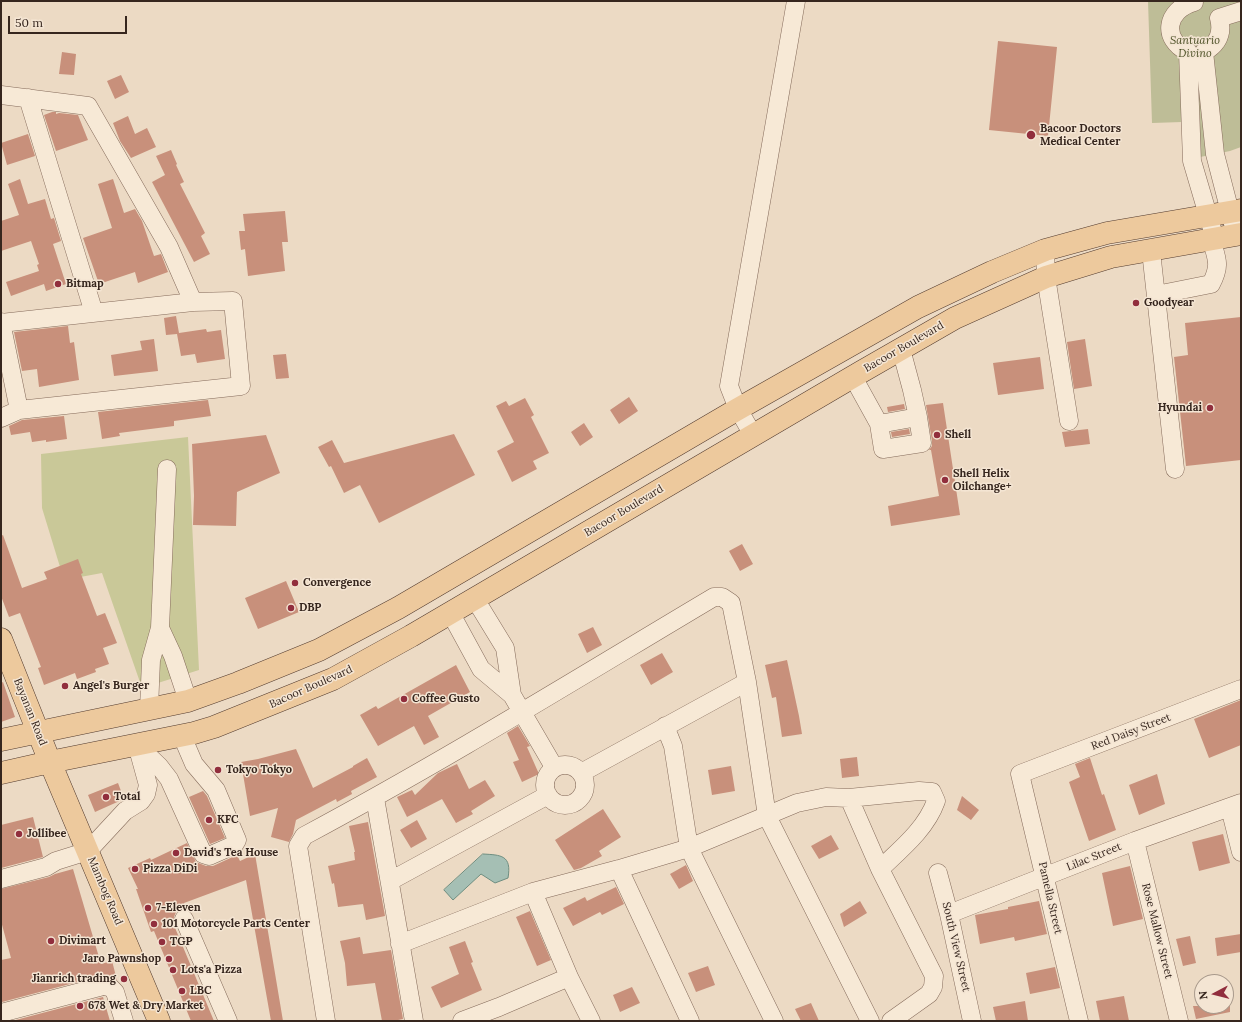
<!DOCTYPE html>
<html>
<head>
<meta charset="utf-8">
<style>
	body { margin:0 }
	#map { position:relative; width:1242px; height:1022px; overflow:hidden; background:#ecdac4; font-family:Lora,serif }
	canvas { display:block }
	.frame { position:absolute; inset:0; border:2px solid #36261e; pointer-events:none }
	.north { position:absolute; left:1194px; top:974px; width:40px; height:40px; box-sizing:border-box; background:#f4e5d3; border:1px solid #a8998b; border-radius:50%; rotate:263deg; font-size:11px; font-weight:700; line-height:16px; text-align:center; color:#36261e }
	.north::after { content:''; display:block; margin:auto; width:14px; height:18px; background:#912e3d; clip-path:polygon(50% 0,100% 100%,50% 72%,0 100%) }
	.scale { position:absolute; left:8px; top:16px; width:119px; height:18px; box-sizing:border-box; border:2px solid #36261e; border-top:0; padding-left:5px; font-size:12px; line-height:14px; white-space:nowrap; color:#36261e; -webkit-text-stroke:3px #f4e5d3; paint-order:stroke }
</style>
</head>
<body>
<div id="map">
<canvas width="1242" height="1022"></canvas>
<div class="frame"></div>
<div class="north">N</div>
<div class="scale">50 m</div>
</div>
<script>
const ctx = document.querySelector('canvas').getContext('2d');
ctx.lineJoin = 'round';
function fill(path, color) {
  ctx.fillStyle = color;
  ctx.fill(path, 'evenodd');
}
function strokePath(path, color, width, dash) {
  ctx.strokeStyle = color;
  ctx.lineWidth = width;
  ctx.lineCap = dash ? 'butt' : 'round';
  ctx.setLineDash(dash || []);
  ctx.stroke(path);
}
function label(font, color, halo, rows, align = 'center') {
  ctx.font = font + ' Lora,serif';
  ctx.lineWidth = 3;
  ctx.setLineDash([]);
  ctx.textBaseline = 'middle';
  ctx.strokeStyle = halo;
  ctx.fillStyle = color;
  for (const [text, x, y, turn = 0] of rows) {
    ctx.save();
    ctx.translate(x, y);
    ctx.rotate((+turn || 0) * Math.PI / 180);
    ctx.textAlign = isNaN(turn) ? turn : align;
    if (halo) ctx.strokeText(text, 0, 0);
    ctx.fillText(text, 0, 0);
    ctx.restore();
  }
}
const green = new Path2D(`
	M188 437 199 670 142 688 102 573 64 580 42 508 41 454Z`);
const cemetery = new Path2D(`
	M1148 1H1241V147L1230 151 1185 160 1182 122 1152 123Z`);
const water = new Path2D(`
	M483 854C501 855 512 855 508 878L495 883 481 874 453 900 444 890Z`);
const building = new Path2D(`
	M998 41 1057 47 1048 136 989 130Z
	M62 52 76 54 74 75 59 74Z
	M121 75 129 92 115 99 107 81Z
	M52 112H56V114L59 113 78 115 88 140 56 151 44 115Z
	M128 116 135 134 147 128 156 147 131 158 120 141 113 123Z
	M28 134 35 156 7 165 1 143Z
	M171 150 177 164 176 165 184 182 180 184 205 233 201 236 210 254 194 262 152 182 165 175 156 156Z
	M20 179 28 204 45 199 51 219 54 218 61 241 53 244 66 284 46 291 44 284 11 296 6 282 39 271 37 265 39 264 31 241 1 251V221L19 215 8 184Z
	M113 179 124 213 135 209 142 221 154 256 161 254 168 272 138 283 135 272 99 284 83 238 112 228 98 184Z
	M285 211 288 242H282L285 271 248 276 245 249 241 250 239 231H245L243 214Z
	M176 316 179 333 206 329 207 332 221 330 225 359 197 363 195 354 181 356 177 334 166 335 164 318Z
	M1241 317V460L1186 466 1174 357 1188 355 1185 323Z
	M68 326 70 343 74 342 79 380 39 387 37 369 22 371 14 332Z
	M154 339 158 371 114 376 111 355 142 350 140 341Z
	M1085 339 1092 386 1074 389 1067 342Z
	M286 354 289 378 276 379 273 355Z
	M1040 357 1044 389 998 395 993 363Z
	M629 397 638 411 619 424 610 410Z
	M525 398 534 415 531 417 549 453 533 461 537 469 512 482 497 451 514 442 496 406 506 401 509 406Z
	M208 400 211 416 174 421V426L119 433 120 436 102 439 98 412Z
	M943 403 960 515 891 526 888 506 939 496 931 450H929L932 446V441L926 405Z
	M904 404 905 409 888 412 887 407Z
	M64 416 67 439 46 442V440L32 442 30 432 11 435 9 426 22 420Z
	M584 423 593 437 580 446 571 432Z
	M909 429 910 434 892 437 891 432Z
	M1088 429 1090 444 1065 447 1062 432Z
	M454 434 475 475 379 523 360 485 344 493 331 466 329 467 318 447 332 440 344 463Z
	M266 435 280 473 237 492 236 526 193 525 194 496 192 444Z
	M3 535 22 588 47 579 44 572 78 559 83 573 81 574 97 616 105 613 117 643 103 648 109 664 95 669 96 672 77 679 75 673 44 685 38 668 41 667 20 613 9 617 1 596V536Z
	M742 544 753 564 740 571 729 551Z
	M286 581 299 612 258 629 245 598Z
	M593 627 602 645 587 653 578 634Z
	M662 653 673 672 651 685 640 665Z
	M787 660 799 716 802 734 782 737 776 697 772 698 765 665Z
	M456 665 470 692 428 716 439 737 424 745 414 726 378 746 360 715 376 706 378 709Z
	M3 682 15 717 1 722V683Z
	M1241 700V745L1209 758 1194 719Z
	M518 726 530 746 527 747 539 774 522 782 513 762 519 760 507 733Z
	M296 749 313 788 353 767V766L367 758 377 777 351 791 352 794 337 802 336 799 296 820 293 834 289 842 271 837 278 808 250 816 241 762 258 759Z
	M857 757 859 776 842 778 840 759Z
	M1090 758 1102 795 1104 794 1116 830 1089 841 1069 782 1080 777 1075 764Z
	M457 764 469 789 485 780 495 796 471 811 473 814 456 823 442 799 407 817 397 797 412 790 415 795 438 773Z
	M731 766 735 791 712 795 708 770Z
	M1157 774 1165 804 1139 815 1129 785Z
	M118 783 124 799 95 812 88 795Z
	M203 791 207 796 225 838 210 844 189 797Z
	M962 796 979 810 971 820 957 810Z
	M603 809 621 837 599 851 602 856 581 868 574 870 555 840Z
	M33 817 43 857 1 868V825Z
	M417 820 427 839 411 848 400 830Z
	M368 822 385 916 366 920 363 904 338 907 334 883 332 884 328 866 355 860 354 852H355L349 826Z
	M1223 834 1230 863 1199 871 1192 842Z
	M831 835 839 849 819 859 811 846Z
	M187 843 196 862 206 866H213L237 855 240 861 255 854 283 1021H271L246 880 184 903 186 909 180 910 176 912 174 917 173 923 214 1021H191L154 931 151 932 136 889H138L128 868 150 858 151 860Z
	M686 865 693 881 679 889 670 874Z
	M1130 866 1143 919 1113 926 1102 873Z
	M73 869 101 964 112 961 117 980 111 977 100 976 2 1002 1 960 11 958 1 921V889L49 877 55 874Z
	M616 887 624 904 602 915 600 912 573 926 563 908 585 897 587 901Z
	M860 901 867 913 844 927 840 914Z
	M1039 901 1047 934 1015 941 1014 937 980 944 975 915 1008 909V907Z
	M530 911 551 960 537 966 516 917Z
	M1241 934V952L1217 956 1215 938Z
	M1190 936 1196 963 1183 966 1176 939Z
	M360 937 363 954 391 950 403 1019 393 1021H382L375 983 347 986 345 963 340 941Z
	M465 941 473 962 471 963 482 990 441 1008 431 987 459 974 449 947Z
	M708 966 715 985 696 992 688 973Z
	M1055 967 1060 988 1030 994 1026 973Z
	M632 987 640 1003 620 1012 613 995Z
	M1124 996 1129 1021H1100L1096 1001Z
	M103 997 110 1021H12Z
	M1025 1001 1028 1021H996L993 1007Z
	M811 1003 819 1021H801L795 1009Z
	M1193 1006H1230V1012L1196 1019Z`);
const minor = new Path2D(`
	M1194 1V2C1166 10 1161 39 1188 52L1192 161 1215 239
	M1 95 88 106 169 247 193 302
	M28 98 94 313
	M1236 235 1215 154 1204 52C1218 44 1223 33 1219 18L1241 11
	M1045 250 1046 277 1069 421
	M1151 251 1175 469
	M1156 295 1211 284C1221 265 1217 259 1211 239
	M1 322 19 410
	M853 377 879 424 883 449 922 443 918 417
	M1 418 19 410 241 386 233 301 193 302 1 323
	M879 424 918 417 912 390 901 349
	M753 435 738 409 729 386 796 1
	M475 599 505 648 512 695
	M451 614 481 669 512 695 554 767
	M160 628 173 656 188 701
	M149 709 151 660 160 628 167 469
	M665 726 673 746 689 848 774 1021
	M137 745 159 766 169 779 203 854 209 856 234 845 237 840 216 790 194 764 182 736
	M545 785a20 20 0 1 1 40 0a20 20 0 1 1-40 0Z
	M581 773 747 682
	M375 798 414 1021
	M849 798 880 869 934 976 933 987 929 994 891 1021
	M1230 808 1241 852
	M1135 841 1179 1021
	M619 869 690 1021
	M938 873 949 914 972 1021
	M1 879 46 867 56 861 88 851 125 811 141 801 146 794 148 785 137 745
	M390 881 548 795
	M533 892 569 977 591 1021
	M949 914 1135 841 1241 803
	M184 919 228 1021
	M400 944 533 892 619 869 689 848 797 803 826 797 849 798 919 791 932 792 936 801C926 829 901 849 880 869
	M1 1013 103 986 110 987 115 992 124 1021
	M326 1021 298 846 304 836C444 761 578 678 714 597H722L731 603 747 682 767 816 870 1021
	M462 1021 499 1007 569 977
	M1079 1021 1020 774 1241 689`);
const major = new Path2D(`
	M1 639 50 762 159 1021
	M1 740 188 701 238 683 319 650 398 608 738 409 918 307 992 272 1045 250 1107 233 1241 210
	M1 773 50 762 194 733 214 727 333 679 411 636 861 372 955 318 1046 277 1111 257 1241 234`);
const markers = [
	[1031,135,5,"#912e3d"],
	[58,284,4,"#912e3d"],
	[1136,303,4,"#912e3d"],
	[1210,408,4,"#912e3d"],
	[937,435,4,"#912e3d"],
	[945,480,4,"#912e3d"],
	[295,583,4,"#912e3d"],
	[291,608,4,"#912e3d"],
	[65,686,4,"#912e3d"],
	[404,699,4,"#912e3d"],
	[218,770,4,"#912e3d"],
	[106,797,4,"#912e3d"],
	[209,820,4,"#912e3d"],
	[19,834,4,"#912e3d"],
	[176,853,4,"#912e3d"],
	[135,869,4,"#912e3d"],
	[148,908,4,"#912e3d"],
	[154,924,4,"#912e3d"],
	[51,941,4,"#912e3d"],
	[162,942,4,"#912e3d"],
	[169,959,4,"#912e3d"],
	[173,970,4,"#912e3d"],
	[124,979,4,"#912e3d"],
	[182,991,4,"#912e3d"],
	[80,1006,4,"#912e3d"]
];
const parkNames = [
	["Santuario",1195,41],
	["Divino",1195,54]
];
const poiNames = [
	["Bacoor Doctors",1040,129],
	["Medical Center",1040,142],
	["Bitmap",66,284],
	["Goodyear",1144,303],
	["Hyundai",1202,408,"right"],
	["Shell",945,435],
	["Shell Helix",953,474],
	["Oilchange+",953,487],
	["Convergence",303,583],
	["DBP",299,608],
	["Angel's Burger",73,686],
	["Coffee Gusto",412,699],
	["Tokyo Tokyo",226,770],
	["Total",114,797],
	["KFC",217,820],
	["Jollibee",27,834],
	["David's Tea House",184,853],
	["Pizza DiDi",143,869],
	["7-Eleven",156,908],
	["101 Motorcycle Parts Center",162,924],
	["Divimart",59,941],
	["TGP",170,942],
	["Jaro Pawnshop",161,959,"right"],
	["Lots'a Pizza",181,970],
	["Jianrich trading",116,979,"right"],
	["LBC",190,991],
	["678 Wet & Dry Market",88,1006]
];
const streetNames = [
	["Bacoor Boulevard",904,347,-30],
	["Bacoor Boulevard",624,511,-31],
	["Bacoor Boulevard",311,687,-24],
	["Bayanan Road",30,712,68],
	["Red Daisy Street",1131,732,-21],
	["Lilac Street",1094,857,-22],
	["Mambog Road",105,891,67],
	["Pamella Street",1050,898,77],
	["Rose Mallow Street",1157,931,76],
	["South View Street",956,947,77]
];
fill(green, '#c9c898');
fill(cemetery, '#bebd97');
fill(water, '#a5bfb4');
strokePath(water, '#6d8d80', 1);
fill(building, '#c8907b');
strokePath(minor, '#856b5b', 19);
strokePath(major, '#533b2f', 23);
strokePath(minor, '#f7e9d6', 18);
strokePath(major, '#edc99d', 22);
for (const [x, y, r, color] of markers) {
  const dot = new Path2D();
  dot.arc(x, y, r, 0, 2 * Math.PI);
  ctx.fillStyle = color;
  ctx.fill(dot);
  strokePath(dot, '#f4e5d3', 1.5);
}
label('italic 11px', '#4d5126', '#f4e5d3', parkNames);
label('bold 11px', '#36261e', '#f4e5d3', poiNames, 'left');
label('11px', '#36261e', '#f4e5d3', streetNames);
</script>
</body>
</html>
